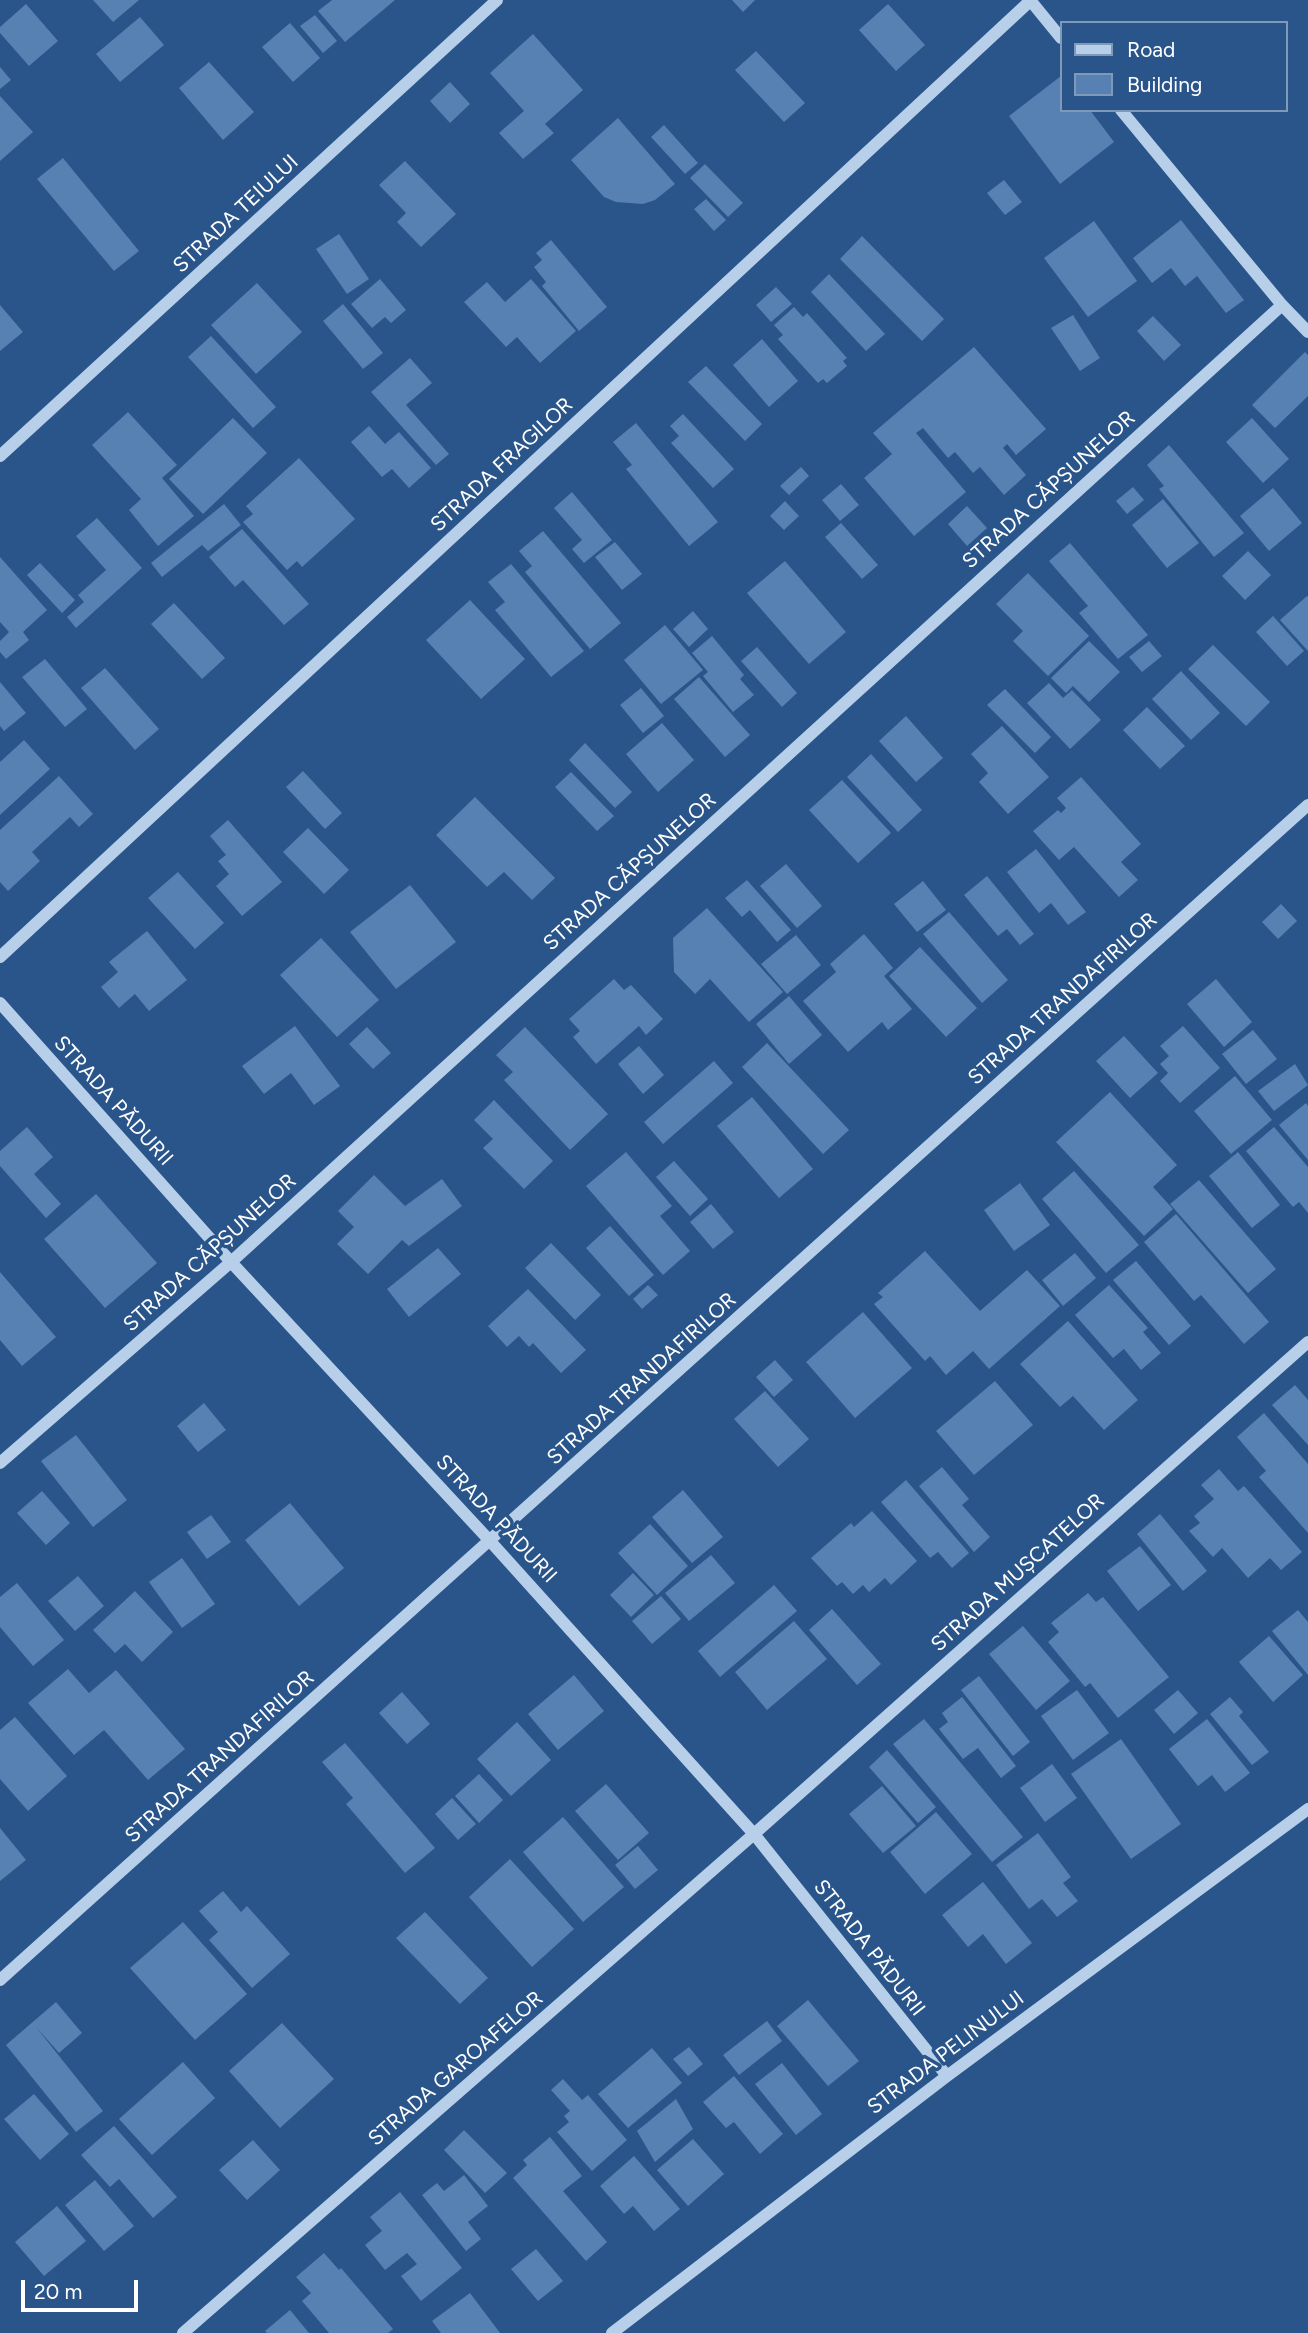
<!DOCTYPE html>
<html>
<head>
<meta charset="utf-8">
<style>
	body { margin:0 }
	#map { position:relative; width:1308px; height:2333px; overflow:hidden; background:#29558a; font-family:Figtree,sans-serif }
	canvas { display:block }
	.legend { position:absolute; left:1060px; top:21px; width:228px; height:91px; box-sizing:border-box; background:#29558a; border:2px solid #7f99b9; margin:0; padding:9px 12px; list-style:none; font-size:21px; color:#fff }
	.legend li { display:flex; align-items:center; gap:14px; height:35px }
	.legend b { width:35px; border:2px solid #7f99b9 }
	.scale { position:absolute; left:21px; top:2280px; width:117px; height:32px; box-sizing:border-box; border:4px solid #fff; border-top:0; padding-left:9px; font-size:21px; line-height:24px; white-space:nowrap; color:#fff; -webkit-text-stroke:5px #29558a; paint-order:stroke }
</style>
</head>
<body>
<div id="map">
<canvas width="1308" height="2333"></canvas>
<ul class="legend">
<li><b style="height:9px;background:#b7cfe9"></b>Road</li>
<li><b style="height:19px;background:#5681b2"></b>Building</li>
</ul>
<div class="scale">20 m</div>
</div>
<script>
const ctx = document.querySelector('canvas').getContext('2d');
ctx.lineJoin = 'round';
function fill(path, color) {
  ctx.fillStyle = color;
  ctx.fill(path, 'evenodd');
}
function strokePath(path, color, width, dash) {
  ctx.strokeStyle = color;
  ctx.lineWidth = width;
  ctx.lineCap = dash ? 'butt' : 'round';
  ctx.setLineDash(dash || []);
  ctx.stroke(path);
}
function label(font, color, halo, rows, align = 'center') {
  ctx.font = font + ' Figtree,sans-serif';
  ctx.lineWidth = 7;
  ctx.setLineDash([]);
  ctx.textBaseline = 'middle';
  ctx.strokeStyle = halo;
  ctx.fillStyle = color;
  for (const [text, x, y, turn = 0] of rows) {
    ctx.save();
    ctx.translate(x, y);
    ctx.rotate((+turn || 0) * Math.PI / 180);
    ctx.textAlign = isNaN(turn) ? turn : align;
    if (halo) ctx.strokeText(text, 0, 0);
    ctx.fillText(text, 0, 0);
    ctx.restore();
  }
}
const building = new Path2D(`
	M93 0H139L113 22Z
	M332 0H395L345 42 318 11Z
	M732 0H755L743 12Z
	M26 4 58 41 29 66 0 33V27Z
	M888 4 925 45 896 71 859 30Z
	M315 15 337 41 323 53 300 26Z
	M140 17 164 45 120 82 96 54Z
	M290 23 320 58 293 82 262 47Z
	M533 34 583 90 545 124 554 133 523 159 499 133 524 111 490 73Z
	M756 51 805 103 784 122 735 70Z
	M209 62 254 112 223 140 179 88Z
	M0 67 11 80 0 89Z
	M1061 76V110H1090L1114 142 1060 184 1009 116Z
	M450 82 470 104 450 123 430 101Z
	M0 96 33 132 0 161Z
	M618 118 675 184 655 200 643 204 616 202 604 197 571 160Z
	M664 125 698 163 685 174 651 137Z
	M63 158 139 251 114 271 37 179Z
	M405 161 456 214 421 247 397 222 406 213 379 185Z
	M705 164 743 203 728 217 690 178Z
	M1004 180 1022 202 1005 215 987 193Z
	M706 199 726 220 714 231 694 209Z
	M1181 220 1244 300 1226 313 1197 276 1185 286 1171 268 1152 283 1133 258Z
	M1094 221 1137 281 1088 317 1044 258Z
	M339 234 369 279 347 294 316 249Z
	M862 236 944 319 922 341 840 259Z
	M551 240 607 307 579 331 542 286 546 282 534 267 542 260 536 253Z
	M829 274 885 334 866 351 811 292Z
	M380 279 406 310 391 323 385 317 372 328 351 304Z
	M531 279 576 331 540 363 517 337 506 347 464 302 487 282 505 302Z
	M257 283 302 332 256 374 211 325Z
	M776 287 792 304 771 322 756 305Z
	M343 304 383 353 363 369 323 321Z
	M0 305 23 332 0 351Z
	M794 307 803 317 807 313 847 358 843 361 847 366 827 383 823 379 818 383 778 339 783 335 774 325Z
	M1073 315 1100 358 1080 371 1051 328Z
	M1153 316 1181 345 1164 361 1137 331Z
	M211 336 276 407 253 428 188 357Z
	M762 339 798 381 769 407 733 365Z
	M974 347 1046 429 1016 455 1007 444 1003 448 1026 475 1004 495 980 467 973 473 955 452 948 458 923 428 916 433 966 492 914 536 864 478 892 454 873 433Z
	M1305 352 1308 355V396L1275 428 1252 405Z
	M410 358 432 383 406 405 449 454 436 465 371 392Z
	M706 366 762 424 745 441 688 382Z
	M128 412 177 465 162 478 194 516 158 546 129 510 141 499 92 445Z
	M683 414 734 469 713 488 671 443 679 436 670 426Z
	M233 418 267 453 203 514 169 479Z
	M1252 418 1289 459 1263 483 1226 442Z
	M636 423 718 522 689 546 626 469 632 465 613 442Z
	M369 426 385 444 399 432 431 468 409 488 392 469 382 477 351 442Z
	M1169 445 1244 533 1214 557 1159 489 1164 486 1147 465Z
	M299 458 355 519 302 567 297 561 287 570 243 522 253 514 246 506Z
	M801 467 809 476 789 495 780 486Z
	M841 484 859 505 840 521 822 500Z
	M1133 487 1144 500 1127 514 1116 501Z
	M1273 488 1302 523 1269 551 1240 516Z
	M572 492 612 540 584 563 572 549 582 540 554 508Z
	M1163 499 1199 543 1167 568 1132 525Z
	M785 501 799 516 784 530 770 516Z
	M224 504 241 525 208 551 202 545 162 577 151 563Z
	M967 506 987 528 967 546 948 524Z
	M97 518 142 568 76 628 67 617 84 602 78 595 106 570 76 536Z
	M841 523 878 565 862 579 825 537Z
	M242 529 309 604 284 625 243 580 235 587 209 557Z
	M543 531 621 623 590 649 525 572 532 566 519 551Z
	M615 542 642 574 622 590 595 557Z
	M1070 543 1148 635 1118 659 1079 613 1088 606 1049 561Z
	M1248 551 1271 575 1245 600 1222 576Z
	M0 557 47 610 23 632 29 640 6 659 0 652V641L9 632 0 622Z
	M785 561 846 632 809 664 747 593Z
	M40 563 75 600 62 613 27 575Z
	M511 564 584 651 551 677 495 610 505 602 488 582Z
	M1028 573 1089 636 1048 676 1013 641 1023 631 996 604Z
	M1307 596 1308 597V651L1280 620Z
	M470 600 525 659 481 699 426 640Z
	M174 603 225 658 202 679 151 624Z
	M693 611 708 629 689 647 673 629Z
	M1273 616 1304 651 1287 666 1256 632Z
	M665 625 703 670 661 704 624 660Z
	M712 636 744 675 740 679 754 695 733 712 703 676 708 672 692 653Z
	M1089 641 1120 672 1089 702 1073 686 1066 693 1051 678Z
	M1149 641 1162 656 1142 672 1129 657Z
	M1213 645 1270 702 1246 726 1188 669Z
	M757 647 797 693 782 707 741 661Z
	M45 659 87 709 65 727 22 677Z
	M105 668 159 729 135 750 81 688Z
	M1181 671 1220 713 1191 740 1152 699Z
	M699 677 750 735 725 757 674 699Z
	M0 682 26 713 4 731 0 726Z
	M1049 683 1063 698 1072 690 1101 720 1070 749 1027 703Z
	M641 688 664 716 643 733 620 705Z
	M1005 689 1051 737 1035 753 987 705Z
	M1147 707 1185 746 1160 769 1123 730Z
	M906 716 943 758 916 782 879 741Z
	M662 723 694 760 658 792 626 754Z
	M1002 726 1049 777 1008 814 979 782 988 773 971 754Z
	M24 740 50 769 0 815V762Z
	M585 743 632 792 615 808 569 760Z
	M871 754 922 810 898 832 847 777Z
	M303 771 342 813 325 829 286 787Z
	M571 772 614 816 597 831 555 787Z
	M59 776 93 814 79 827 70 817 32 852 40 861 8 891 0 882V830Z
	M1081 777 1141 844 1121 862 1138 880 1119 897 1074 847 1059 860 1033 831 1058 810 1061 813 1066 808 1057 798Z
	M842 780 891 833 858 863 809 810Z
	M475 797 555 878 532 900 504 872 487 887 436 835Z
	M228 820 282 882 242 916 216 886 229 874 218 861 226 855 210 836Z
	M308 828 349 870 324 894 283 852Z
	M1036 849 1086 912 1068 925 1051 903 1039 913 1007 872Z
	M786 864 822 906 797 928 760 886Z
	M178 872 224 923 195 949 148 898Z
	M987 876 1034 934 1020 945 1007 929 998 936 964 895Z
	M747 880 791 930 777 942 750 910 742 917 725 898Z
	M923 881 946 910 917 932 894 904Z
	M410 885 456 942 396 989 350 932Z
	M1281 904 1297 921 1278 939 1262 922Z
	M707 908 783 992 749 1022 710 979 695 994 674 972 673 938Z
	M949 912 1008 980 982 1003 923 934Z
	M147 931 187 980 149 1011 135 994 119 1008 101 987 118 972 109 962Z
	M864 934 893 968 884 976 912 1009 888 1030 882 1022 848 1052 803 1001 836 972 830 964Z
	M796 935 821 965 787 994 761 964Z
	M321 938 379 1000 337 1037 280 975Z
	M920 947 977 1008 946 1037 889 976Z
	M614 979 624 990 631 985 663 1019 646 1035 639 1026 596 1064 573 1037 580 1031 569 1019Z
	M1216 979 1252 1022 1224 1047 1187 1004Z
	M789 996 822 1035 789 1064 756 1024Z
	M295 1026 340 1086 314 1105 291 1073 264 1094 242 1066Z
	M1183 1026 1220 1068 1180 1103 1160 1081 1168 1073 1160 1064 1169 1056 1160 1046Z
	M367 1027 391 1053 373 1069 349 1044Z
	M525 1027 608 1114 570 1150 504 1080 513 1072 496 1055Z
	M1253 1030 1277 1059 1246 1084 1222 1054Z
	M1124 1036 1158 1073 1130 1098 1096 1061Z
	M767 1043 849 1130 823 1154 742 1067Z
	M639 1046 664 1075 643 1094 618 1064Z
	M714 1061 733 1083 663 1144 644 1122Z
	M1295 1064 1308 1085 1274 1111 1258 1091Z
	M1235 1076 1272 1120 1231 1154 1194 1111Z
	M1110 1092 1177 1165 1153 1187 1173 1209 1144 1236 1056 1142Z
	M752 1097 813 1169 779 1198 717 1126Z
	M494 1100 553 1161 524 1189 483 1148 493 1139 474 1120Z
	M1306 1103 1308 1106V1160L1279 1125Z
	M27 1127 53 1157 34 1174 61 1204 46 1218 0 1166V1151Z
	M1274 1127 1308 1167V1213L1299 1202 1293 1207 1246 1151Z
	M626 1152 672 1206 660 1216 690 1251 663 1275 586 1186Z
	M1238 1152 1280 1205 1252 1228 1209 1176Z
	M674 1161 708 1199 690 1216 656 1177Z
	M1074 1171 1139 1245 1106 1273 1042 1199Z
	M374 1175 405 1206 442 1179 462 1206 409 1246 402 1240 368 1274 337 1244 354 1227 338 1211Z
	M1199 1180 1276 1269 1248 1293 1170 1204Z
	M1020 1183 1050 1225 1014 1251 984 1210Z
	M96 1194 157 1263 105 1308 44 1239Z
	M711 1204 734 1232 713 1249 690 1222Z
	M1176 1214 1269 1322 1244 1344 1201 1295 1194 1301 1144 1242Z
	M610 1226 654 1275 629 1296 586 1248Z
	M551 1243 601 1295 575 1320 525 1268Z
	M438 1248 461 1274 409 1317 387 1289Z
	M925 1251 980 1311 1027 1270 1060 1306 989 1369 973 1351 946 1375 930 1356 925 1361 874 1304 883 1297 878 1293Z
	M1075 1253 1096 1278 1063 1306 1042 1280Z
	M1136 1261 1191 1326 1169 1345 1113 1280Z
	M0 1272 56 1337 22 1366 0 1340Z
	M648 1285 658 1295 642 1309 633 1299Z
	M1109 1285 1148 1328 1143 1332 1161 1353 1141 1370 1124 1349 1113 1358 1075 1315Z
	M528 1289 586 1350 561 1373 533 1343 529 1347 519 1336 507 1347 488 1326Z
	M863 1312 912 1368 855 1418 806 1362Z
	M1068 1321 1138 1400 1104 1430 1073 1396 1060 1407 1020 1364Z
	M775 1360 793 1380 774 1397 756 1377Z
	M995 1381 1033 1425 974 1475 936 1431Z
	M1295 1385 1308 1400V1445L1272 1405Z
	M765 1391 809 1439 778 1467 734 1419Z
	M204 1403 226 1430 198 1452 177 1426Z
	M1264 1413 1308 1464V1533L1259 1477 1266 1471 1237 1437Z
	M76 1435 127 1500 93 1527 41 1461Z
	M942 1467 969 1499 962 1505 990 1537 974 1552 919 1486Z
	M1219 1469 1238 1491 1244 1486 1302 1552 1281 1570 1270 1558 1248 1578 1222 1548 1213 1557 1189 1531 1200 1523 1194 1516 1214 1499 1201 1485Z
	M906 1480 969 1553 952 1568 938 1552 930 1558 881 1502Z
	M683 1490 723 1537 692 1563 652 1517Z
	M42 1491 70 1523 46 1545 17 1513Z
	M290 1503 344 1568 299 1606 245 1540Z
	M872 1511 917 1561 891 1585 885 1578 869 1592 863 1585 853 1594 842 1582 837 1586 811 1558 851 1523 854 1527Z
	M1160 1514 1207 1571 1183 1591 1137 1534Z
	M211 1515 231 1542 207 1559 187 1532Z
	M650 1524 688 1566 657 1595 618 1553Z
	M1140 1546 1171 1585 1138 1611 1107 1571Z
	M711 1555 735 1583 689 1621 665 1593Z
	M182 1558 215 1604 182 1628 149 1582Z
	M633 1573 654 1595 631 1617 610 1595Z
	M78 1576 104 1606 75 1631 48 1601Z
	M17 1583 64 1640 33 1666 0 1627V1597Z
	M774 1585 797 1611 720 1677 698 1651Z
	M135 1591 173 1632 142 1662 125 1644 115 1653 93 1630Z
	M1088 1593 1096 1602 1103 1597 1169 1677 1118 1718 1090 1683 1085 1687 1048 1642 1059 1632 1051 1623Z
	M661 1596 681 1619 652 1644 632 1621Z
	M832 1609 881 1664 857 1685 809 1630Z
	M1298 1610 1308 1622V1675L1272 1631Z
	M794 1621 827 1659 767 1710 735 1672Z
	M1023 1626 1070 1681 1036 1710 989 1654Z
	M1269 1636 1303 1675 1273 1702 1239 1662Z
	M68 1669 89 1693 116 1670 185 1749 148 1780 104 1730 74 1755 28 1703Z
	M574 1675 604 1711 558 1750 528 1714Z
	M979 1676 1030 1742 1013 1756 961 1690Z
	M1077 1690 1109 1733 1073 1760 1041 1716Z
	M1178 1690 1198 1713 1174 1734 1154 1710Z
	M402 1692 430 1724 407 1744 379 1713Z
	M962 1697 1016 1766 1001 1778 978 1748 963 1759 939 1729 948 1722 942 1713Z
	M1230 1697 1243 1712 1239 1716 1269 1752 1252 1765 1210 1714Z
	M15 1717 67 1776 28 1811 0 1779V1730Z
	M924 1719 1023 1837 992 1862 893 1744Z
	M1207 1719 1250 1773 1225 1792 1212 1775 1198 1786 1169 1749Z
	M517 1722 551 1760 511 1796 477 1759Z
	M1121 1739 1181 1824 1131 1859 1071 1774Z
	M345 1743 435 1848 405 1873 346 1804 353 1798 322 1762Z
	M887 1750 936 1807 918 1823 869 1767Z
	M1052 1764 1077 1798 1045 1822 1020 1788Z
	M479 1774 503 1800 479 1823 455 1796Z
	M606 1784 649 1833 618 1860 575 1811Z
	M882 1786 916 1826 883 1853 849 1814Z
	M452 1798 476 1824 458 1840 435 1814Z
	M936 1812 972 1854 925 1894 890 1852Z
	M563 1817 624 1887 583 1922 523 1852Z
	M0 1828 26 1860 0 1881Z
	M1038 1833 1071 1877 1063 1883 1078 1901 1057 1917 1042 1899 1029 1909 996 1865Z
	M638 1846 658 1870 635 1889 615 1865Z
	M510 1859 574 1929 532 1967 469 1897Z
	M983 1882 1032 1943 1006 1964 983 1934 968 1947 942 1915Z
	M223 1891 241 1912 247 1906 290 1954 252 1988 209 1940 218 1932 199 1911Z
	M425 1912 488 1978 460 2004 396 1938Z
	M183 1922 247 1994 195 2040 130 1968Z
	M808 2000 859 2061 828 2086 777 2026Z
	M56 2002 82 2033 59 2053 36 2027 103 2111 76 2132 6 2045Z
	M767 2021 782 2041 739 2075 723 2055Z
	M282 2023 334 2079 280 2128 229 2071Z
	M689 2047 703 2064 688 2076 673 2059Z
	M652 2048 682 2083 628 2128 598 2094Z
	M183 2062 215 2098 152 2155 119 2119Z
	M782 2063 822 2114 796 2135 755 2084Z
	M734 2076 783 2134 760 2154 734 2122 726 2128 703 2102Z
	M563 2079 582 2100 588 2095 627 2140 592 2171 557 2132 569 2122 564 2116 570 2111 551 2090Z
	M34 2094 69 2134 40 2160 4 2119Z
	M676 2099 693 2129 655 2162 637 2131Z
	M114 2126 177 2197 153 2218 119 2179 110 2187 81 2155Z
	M464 2130 507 2173 485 2193 444 2150Z
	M550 2137 582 2176 563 2191 607 2242 586 2261 513 2178 527 2165 523 2160Z
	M693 2139 724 2174 688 2206 657 2170Z
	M253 2140 280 2170 247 2200 219 2170Z
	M634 2156 680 2209 654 2231 633 2206 624 2214 600 2186Z
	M464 2175 488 2206 468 2222 481 2239 466 2251 422 2195 437 2183 444 2191Z
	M95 2180 134 2226 104 2251 65 2205Z
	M400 2192 462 2268 421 2301 401 2276 417 2264 407 2253 385 2270 365 2245 382 2231 370 2217Z
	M57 2206 86 2241 44 2276 15 2242Z
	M536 2249 563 2281 538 2301 511 2269Z
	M324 2253 339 2270 341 2268 393 2329 388 2333H329L302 2301 311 2293 296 2277Z
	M470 2293 500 2333H441L432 2321Z
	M290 2310 309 2333H267L265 2331Z`);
const minor = new Path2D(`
	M1030 0 1061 38
	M1121 110 1282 305 1308 332
	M0 456 497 0
	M0 957 1030 1
	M0 1003 231 1262 490 1541 754 1834 947 2076
	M0 1463 231 1262 1282 305
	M0 1980 1308 805
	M183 2333 754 1834 1308 1342
	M612 2333 947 2076 1308 1809`);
const streetNames = [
	["STRADA TEIULUI",236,214,-43],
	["STRADA FRAGILOR",502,465,-43],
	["STRADA CĂPȘUNELOR",1049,490,-42],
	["STRADA CĂPȘUNELOR",630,872,-42],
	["STRADA TRANDAFIRILOR",1063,999,-42],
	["STRADA PĂDURII",113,1101,48],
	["STRADA CĂPȘUNELOR",210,1253,-42],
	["STRADA TRANDAFIRILOR",642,1379,-42],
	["STRADA PĂDURII",496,1519,47],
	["STRADA MUȘCATELOR",1018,1573,-42],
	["STRADA TRANDAFIRILOR",220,1757,-42],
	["STRADA PĂDURII",869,1948,52],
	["STRADA PELINULUI",946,2053,-37],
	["STRADA GAROAFELOR",456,2069,-41]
];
fill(building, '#5681b2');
strokePath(minor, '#b7cfe9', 12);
label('21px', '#fff', '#29558a', streetNames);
</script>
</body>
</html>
